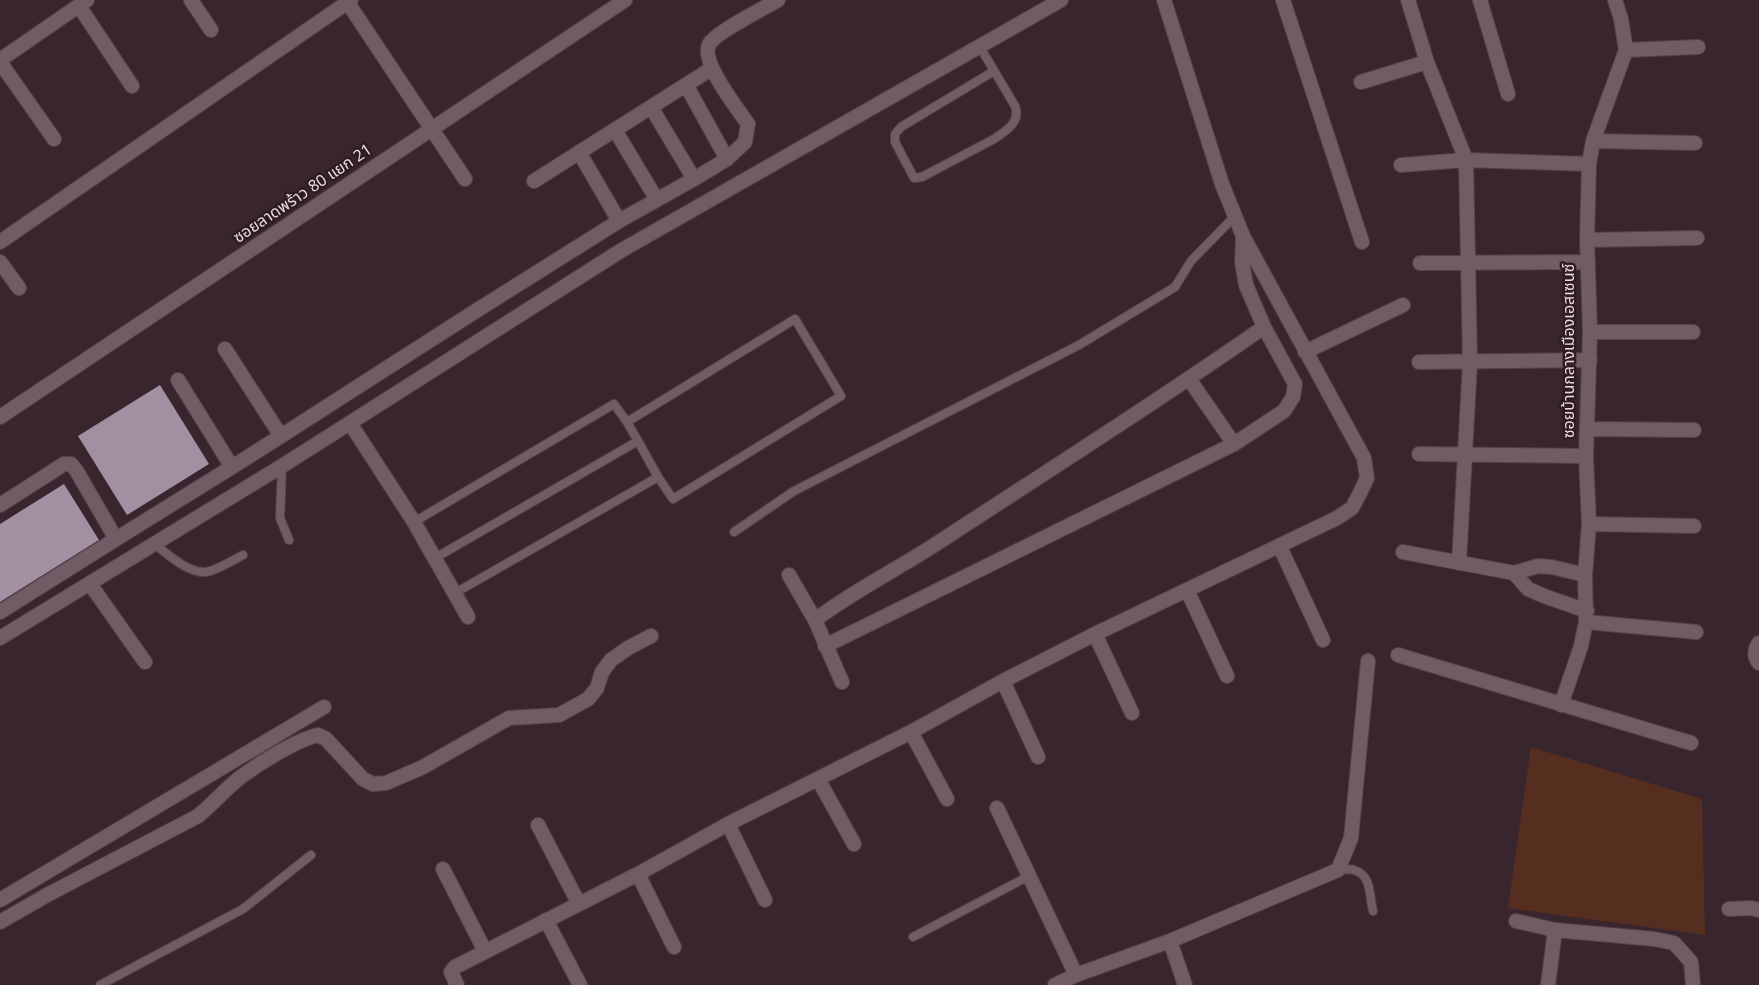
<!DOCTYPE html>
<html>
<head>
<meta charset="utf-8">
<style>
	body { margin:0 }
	canvas { display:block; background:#38252d }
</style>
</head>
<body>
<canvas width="1759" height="985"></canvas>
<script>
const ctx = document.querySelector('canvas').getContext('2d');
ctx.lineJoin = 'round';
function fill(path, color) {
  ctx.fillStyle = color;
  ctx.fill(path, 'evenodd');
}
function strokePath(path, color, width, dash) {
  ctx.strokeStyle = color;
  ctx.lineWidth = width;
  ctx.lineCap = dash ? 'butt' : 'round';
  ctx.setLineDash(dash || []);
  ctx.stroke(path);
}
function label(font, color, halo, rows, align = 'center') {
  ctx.font = font + ' "Noto Sans","Noto Sans Thai",sans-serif';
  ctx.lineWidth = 5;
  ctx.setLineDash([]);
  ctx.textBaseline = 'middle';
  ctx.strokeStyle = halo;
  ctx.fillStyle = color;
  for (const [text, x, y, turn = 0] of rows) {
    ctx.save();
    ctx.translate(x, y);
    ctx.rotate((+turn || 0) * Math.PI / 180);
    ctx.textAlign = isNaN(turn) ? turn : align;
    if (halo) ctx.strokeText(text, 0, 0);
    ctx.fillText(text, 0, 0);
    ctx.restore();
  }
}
const green = new Path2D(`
	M1531 747 1702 799 1705 935 1508 908Z`);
const building = new Path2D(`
	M160 385 209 464 127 515 78 436Z
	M64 484 99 540 0 602V524Z`);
const service = new Path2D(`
	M980 47 1015 106C1021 122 1006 131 994 139L922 177 914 178 895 142V134L901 127 994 71
	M638 441 658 477
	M282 466 280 518 289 540
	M414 522 614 404 627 422 795 319 841 396 673 499 658 477 455 593
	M734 532 794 491 1079 345 1175 287 1191 261 1235 216
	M154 544C168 554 185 571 203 572 213 573 233 560 243 555
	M435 558 638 441 627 422
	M1338 870C1343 870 1350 868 1354 870 1372 875 1369 896 1373 911
	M913 937 1029 876
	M100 985 243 909 311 855`);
const minor = new Path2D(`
	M191 0 211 30
	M346 0 465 179
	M1283 0 1362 242
	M1408 0 1427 62 1466 160 1470 362 1459 563
	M1480 0 1508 94
	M79 6 132 86
	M1626 50 1698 47
	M0 60 87 0
	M0 62 54 139
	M1361 82 1427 62
	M686 85 727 159
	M651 107 694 179
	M615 130 657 200
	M1593 141 1695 143
	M579 152 619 221
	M1401 165 1466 160 1589 164
	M534 181 711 69
	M1587 240 1697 238
	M0 242 351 0
	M0 262 19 288
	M1420 263 1588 262
	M1590 332H1693
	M225 349 281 436 232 467
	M1305 352 1403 305
	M1419 362 1590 360
	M1189 379 1234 444
	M0 417 625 0
	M350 423 414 522 468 617
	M1587 429 1694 430
	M281 436 471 314 619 221 694 179 727 159 745 142 748 124C738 109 698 60 710 43 717 32 764 8 778 0
	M1419 454 1586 456
	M0 505 64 464H71L76 470 116 539 232 467 178 380
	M1589 524 1694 526
	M1280 547 1323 640
	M1403 552 1514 573 1538 566 1552 567 1585 575
	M1514 573 1528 589 1544 596 1587 611
	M789 575 815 620
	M90 584 145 662
	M1187 590 1227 676
	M0 612 116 539
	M1586 622 1696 632
	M1095 634 1132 713
	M0 638 282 466 622 250 1061 0
	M1759 643C1754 650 1754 657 1759 663
	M825 646 1234 444 1284 411 1293 397 1295 384 1264 327 1246 285 1242 262 1243 238
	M1398 655 1691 743
	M1003 681 1038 757
	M842 682 815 620C853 591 896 570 936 544 1046 472 1157 402 1264 327
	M1561 705 1581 646 1586 622 1585 575 1589 524 1586 456 1590 332 1587 240 1589 164 1593 141 1626 50 1621 19 1615 0
	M911 732 947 799
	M818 779 854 844
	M997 808 1076 975
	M728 824 765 900
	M538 825 579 904
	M443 869 485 951
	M638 874 674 947
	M0 900 324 707
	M1729 909 1751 908 1759 910
	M546 920 580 985
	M1516 921 1555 930 1654 939 1674 943 1691 962 1693 985
	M0 922 47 895 198 816C214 803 226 788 242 776 260 763 296 740 318 735L326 739 363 779 373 784 386 783 423 767 509 718 559 715 588 699 597 688 602 672 611 660 628 648 651 636
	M1170 941 1185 985
	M457 985 451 972 455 967 638 874 728 824 911 732 1003 681 1095 634 1337 518 1352 508 1360 493 1367 478 1364 458 1243 236 1222 184 1164 0
	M1055 985 1076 975 1170 941 1338 870 1351 838 1368 661
	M1548 985 1555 930`);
const streetNames = [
	["ซอยลาดพร้าว 80 แยก 21",303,194,-34],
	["ซอยบ้านกลางเมืองเอสเซนซ์",1569,351,-90]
];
fill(green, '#562e1f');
fill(building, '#a290a2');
strokePath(service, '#54434b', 10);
strokePath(minor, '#54434b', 16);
strokePath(service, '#725b65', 8);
strokePath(minor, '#725b65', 14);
label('16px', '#e9dce1', '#2e1b24', streetNames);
</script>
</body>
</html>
